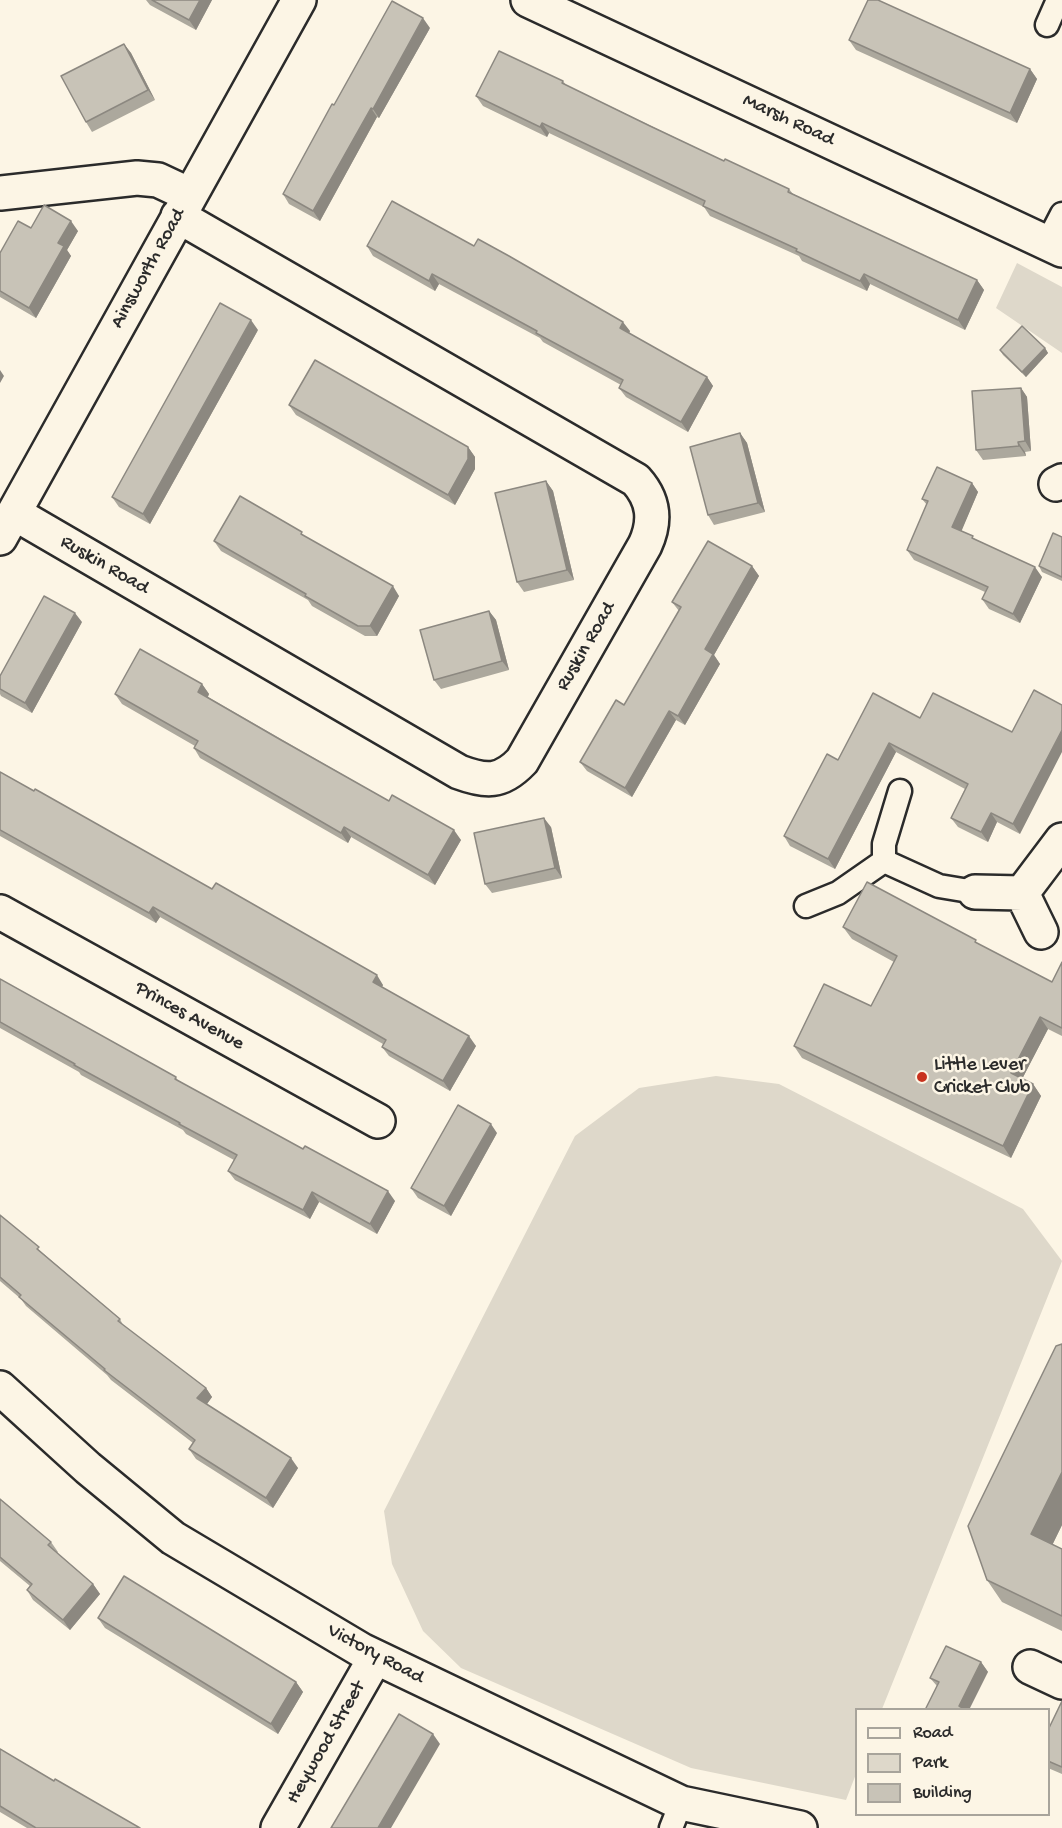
<!DOCTYPE html>
<html>
<head>
<meta charset="utf-8">
<style>
	body { margin:0 }
	#map { position:relative; width:1062px; height:1828px; overflow:hidden; background:#fcf5e5; font-family:"Gochi Hand",sans-serif }
	canvas { display:block }
	.legend { position:absolute; left:855px; top:1708px; width:195px; height:108px; box-sizing:border-box; background:#fcf5e5; border:2px solid #a8a49b; margin:0; padding:8px 10px; list-style:none; font-size:18px; color:#2b2b2b }
	.legend li { display:flex; align-items:center; gap:12px; height:30px }
	.legend b { width:30px; border:2px solid #a8a49b }
</style>
</head>
<body>
<div id="map">
<canvas width="1062" height="1828"></canvas>
<ul class="legend">
<li><b style="height:8px;background:#fcf5e5"></b>Road</li>
<li><b style="height:16px;background:#ded8ca"></b>Park</li>
<li><b style="height:16px;background:#c8c3b7"></b>Building</li>
</ul>
</div>
<script>
const ctx = document.querySelector('canvas').getContext('2d');
ctx.lineJoin = 'round';
function fill(path, color) {
  ctx.fillStyle = color;
  ctx.fill(path, 'evenodd');
}
function strokePath(path, color, width, dash) {
  ctx.strokeStyle = color;
  ctx.lineWidth = width;
  ctx.lineCap = dash ? 'butt' : 'round';
  ctx.setLineDash(dash || []);
  ctx.stroke(path);
}
function label(font, color, halo, rows, align = 'center') {
  ctx.font = font + ' "Gochi Hand",sans-serif';
  ctx.lineWidth = 5;
  ctx.setLineDash([]);
  ctx.textBaseline = 'middle';
  ctx.strokeStyle = halo;
  ctx.fillStyle = color;
  for (const [text, x, y, turn = 0] of rows) {
    ctx.save();
    ctx.translate(x, y);
    ctx.rotate((+turn || 0) * Math.PI / 180);
    ctx.textAlign = isNaN(turn) ? turn : align;
    if (halo) ctx.strokeText(text, 0, 0);
    ctx.fillText(text, 0, 0);
    ctx.restore();
  }
}
const green = new Path2D(`
	M1017 263 1062 287V353L996 308Z
	M716 1076 779 1084 1023 1209 1062 1261 882 1709 856 1710V1774L846 1800 691 1768 461 1668 423 1631 392 1564 384 1511 575 1136 639 1088Z`);
const lane = new Path2D(`
	M1047 25 1058 0
	M1047 243 1062 214
	M900 791 884 844V861L939 886 975 892
	M806 906 838 893 884 861
	M671 1828 681 1803`);
const street = new Path2D(`
	M528 0 1062 250
	M0 193 137 178 158 180 190 195
	M1056 484 1062 481
	M14 513 459 772C486 782 501 783 522 761L645 545C656 521 654 500 636 480L178 216
	M0 538 299 0
	M975 892 1022 893 1041 932
	M1022 893 1062 840
	M0 912 378 1121
	M0 1388 88 1468 173 1538 363 1651 681 1803 800 1828
	M1030 1667 1062 1682
	M278 1828 375 1658`);
const wall = new Path2D(`
	M146 0H212L196 30 150 5Z
	M430 28 379 118 377 117 320 221 289 204 283 194Z
	M849 40 1030 69 1037 79 1017 123 856 50Z
	M124 44 131 53 155 100 92 132 86 122Z
	M563 81 566 85 724 161 789 189 793 194 977 280 984 290 965 330 870 284 867 291 802 261 799 256 710 216 704 207 549 133 547 137 483 106 476 96Z
	M31 228 78 231 67 250 71 256 36 318 0 297V253Z
	M367 246 630 331 629 334 707 377 713 386 688 432 626 397 619 388 621 385 543 342 540 338 439 284 435 291 373 256Z
	M258 330 150 524 119 507 112 497Z
	M1045 348 1048 353 1026 377 1003 355 1000 350Z
	M1021 388 1027 397 1031 451 1025 452 1026 456 983 460 976 450Z
	M289 405 468 447 475 457V469L455 505 296 415Z
	M740 433 747 443 765 512 714 525 708 515Z
	M546 481 553 491 574 580 524 592 517 582Z
	M972 483 978 492 961 531 1042 577 1020 623 989 609 982 599 985 592 914 560 907 550 927 505 922 499Z
	M1062 537V581L1042 572 1039 566Z
	M306 538 399 596 377 636H365L312 606 308 600 221 551 214 541Z
	M752 566 759 576 714 655 720 664 685 725 676 720 632 797 587 771 580 762 624 705 679 611 672 602Z
	M489 611 496 620 509 670 441 689 434 680Z
	M82 622 32 713 1 696 0 694V676Z
	M202 684 209 694 208 697 389 801 461 840 435 885 351 837 348 843 200 758 194 748 195 746 122 704 115 694Z
	M920 718 1012 732 1020 834 997 822 988 842 958 827 951 818 965 789 896 752 835 869 790 846 784 836 838 760Z
	M0 772 383 985 382 987 476 1046 450 1091 389 1056 382 1047 383 1044 296 994 160 917 156 923 0 836Z
	M551 827 562 878 492 893 485 884Z
	M843 927 979 944 1052 982 1062 962V1036L1048 1029 1022 1079 1033 1084 1041 1096 1011 1158 802 1058 794 1046 871 1006 894 962 852 939Z
	M0 979 176 1077 178 1081 395 1201 377 1234 319 1202 310 1219 235 1180 228 1171 234 1160 186 1134 183 1130 81 1075 79 1072 0 1028Z
	M497 1133 451 1216 418 1198 411 1188Z
	M0 1215 44 1254 120 1319 123 1325 206 1388 212 1397 207 1404 298 1468 273 1508 196 1459 189 1449 193 1443 111 1380 107 1375 26 1306 21 1299 0 1281Z
	M1062 1344V1525L1052 1545 1062 1549V1631L1002 1602 987 1580Z
	M0 1499 51 1542 58 1552 57 1553 93 1584 100 1594 70 1630 33 1600 27 1590 30 1586 0 1561Z
	M98 1618 296 1682 303 1692 278 1734 105 1628Z
	M981 1662 988 1672 937 1686 930 1678Z
	M1062 1701V1774L1048 1768V1730Z
	M0 1749 54 1781 140 1828H27L0 1812Z`);
const shadedWall = new Path2D(`
	M200 0H212L196 30 189 20Z
	M423 18 430 28 379 118 373 109Z
	M124 44 131 53 155 100 148 90Z
	M1030 69 1037 79 1017 123 1010 113Z
	M371 108 377 117 320 221 313 211Z
	M542 123 549 133 547 137 540 127Z
	M71 221 78 231 67 250 71 256 36 318 29 308 58 243Z
	M432 274 439 284 435 291 429 281Z
	M864 274 870 284 867 291 860 281Z
	M977 280 984 290 965 330 958 320Z
	M251 320 258 330 150 524 143 514Z
	M623 322 630 331 626 338 620 328Z
	M1045 348 1048 353 1026 377 1022 372Z
	M0 370 4 376 0 383Z
	M707 377 713 386 688 432 681 422Z
	M1021 388 1027 397 1031 451 1025 441Z
	M740 433 747 443 765 512 758 503Z
	M1018 442 1025 452 1026 456 1019 446Z
	M468 447 475 457V469L455 505 448 495Z
	M546 481 553 491 574 580 567 570Z
	M972 483 978 492 959 537 952 527Z
	M752 566 759 576 714 655 720 664 685 725 678 716 705 649Z
	M1035 567 1042 577 1020 623 1013 614Z
	M393 586 399 596 377 636 370 626Z
	M489 611 496 620 509 670 502 661Z
	M75 613 82 622 32 713 25 703Z
	M202 684 209 694 205 702 198 692Z
	M669 711 676 720 632 797 625 788Z
	M1062 730V752L1020 834 1013 824Z
	M889 743 896 752 835 869 828 859Z
	M991 813 997 822 988 842 981 832Z
	M544 818 551 827 562 878 555 868Z
	M344 827 351 837 348 843 341 833Z
	M454 830 461 840 435 885 428 875Z
	M153 907 160 917 156 923 149 913Z
	M377 975 383 985 379 992 373 982Z
	M1040 1017 1048 1029 1019 1085 1011 1073Z
	M469 1036 476 1046 450 1091 443 1081Z
	M1033 1084 1041 1096 1011 1158 1003 1146Z
	M491 1124 497 1133 451 1216 444 1206Z
	M388 1191 395 1201 377 1234 370 1224Z
	M312 1192 319 1202 310 1219 303 1210Z
	M206 1388 212 1397 204 1408 197 1398Z
	M291 1458 298 1468 273 1508 266 1498Z
	M1062 1472V1525L1047 1556 1031 1534Z
	M93 1584 100 1594 70 1630 63 1620Z
	M981 1662 988 1672 969 1710H962L959 1706Z
	M296 1682 303 1692 278 1734 271 1724Z
	M433 1734 440 1744 391 1828H378Z`);
const building = new Path2D(`
	M152 0H200L189 20Z
	M868 0H878L1030 69 1010 113 849 40Z
	M392 1 423 18 373 109 371 108 313 211 283 194 332 104 334 105Z
	M124 44 148 90 86 122 61 76Z
	M499 51 563 81 562 83 650 126 724 161 725 159 789 189 788 192 977 280 958 320 864 274 860 281 796 251 797 249 703 206 705 201 542 123 540 127 476 96Z
	M392 201 474 246 478 239 509 256 623 322 620 328 707 377 681 422 619 388 623 380 536 333 537 331 432 274 429 281 367 246Z
	M44 205 71 221 58 243 64 246 29 308 0 291V253L18 221 31 228Z
	M220 303 251 320 143 514 112 497Z
	M1022 326 1045 348 1022 372 1000 350Z
	M315 360 468 447V459L448 495 289 405Z
	M1021 388 1025 441 1018 442 1019 446 976 450 972 391Z
	M740 433 758 503 708 515 690 447Z
	M937 467 972 483 952 527 973 536 972 538 1035 567 1013 614 982 599 988 587 907 550 928 501 922 499Z
	M546 481 567 570 517 582 495 493Z
	M240 496 302 532 301 534 393 586 370 626H358L305 596 306 594 214 541Z
	M1053 533 1062 537V577L1039 566Z
	M708 541 752 566 705 649 713 654 678 716 669 711 625 788 580 762 616 700 624 705 681 607 672 602Z
	M44 596 75 613 25 703 0 689V676Z
	M489 611 502 661 434 680 420 630Z
	M140 649 202 684 198 692 281 740 389 801 392 795 454 830 428 875 344 827 341 833 194 748 198 741 115 694Z
	M1034 690 1062 705V730L1013 824 991 813 981 832 951 818 968 784 889 743 828 859 784 836 827 754 838 760 873 693 920 718 933 693 1012 732Z
	M0 772 34 791 35 789 212 889 216 883 377 975 373 982 469 1036 443 1081 382 1047 386 1040 289 984 153 907 149 913 0 830Z
	M544 818 555 868 485 884 474 833Z
	M867 882 976 940 975 942 1052 982 1062 962V1028L1040 1017 1011 1073 1033 1084 1003 1146 794 1046 824 984 871 1006 897 956 843 927Z
	M0 979 176 1077 175 1079 303 1149 305 1146 388 1191 370 1224 312 1192 303 1210 228 1171 237 1155 179 1124 180 1123 74 1065 75 1064 0 1022Z
	M458 1105 491 1124 444 1206 411 1188Z
	M0 1215 39 1247 37 1249 120 1319 118 1321 206 1388 197 1398 291 1458 266 1498 189 1449 195 1440 104 1370 105 1369 19 1297 21 1295 0 1277Z
	M1062 1344V1472L1031 1534 1062 1549V1616L987 1580 968 1526 1056 1346Z
	M0 1499 51 1542 48 1545 93 1584 63 1620 27 1590 32 1584 0 1557Z
	M124 1576 296 1682 271 1724 98 1618Z
	M946 1646 981 1662 959 1706 966 1710H925L939 1682 930 1678Z
	M1062 1701V1767L1048 1761V1730Z
	M399 1714 433 1734 378 1828H331Z
	M0 1749 54 1781 55 1779 140 1828H36L0 1806Z`);
const markers = [
	[922,1077,6,"#c8321e"]
];
const streetNames = [
	["Marsh Road",788,121,25],
	["Ainsworth Road",149,269,-61],
	["Ruskin Road",104,566,30],
	["Ruskin Road",587,647,-60],
	["Princes Avenue",189,1017,29],
	["Victory Road",375,1655,28],
	["Heywood Street",327,1743,-60]
];
const poiNames = [
	["Little Lever",934,1066],
	["Cricket Club",934,1089]
];
fill(green, '#ded8ca');
strokePath(lane, '#2b2b2b', 27);
strokePath(street, '#2b2b2b', 38);
strokePath(lane, '#fcf5e5', 22);
strokePath(street, '#fcf5e5', 33);
fill(wall, '#aca89d');
fill(shadedWall, '#8c8880');
fill(building, '#c8c3b7');
strokePath(building, '#8c8880', 1.5);
for (const [x, y, r, color] of markers) {
  const dot = new Path2D();
  dot.arc(x, y, r, 0, 2 * Math.PI);
  ctx.fillStyle = color;
  ctx.fill(dot);
  strokePath(dot, '#fcf5e5', 2);
}
label('20px', '#2b2b2b', '#fcf5e5', streetNames);
label('20px', '#2b2b2b', '#fcf5e5', poiNames, 'left');
</script>
</body>
</html>
